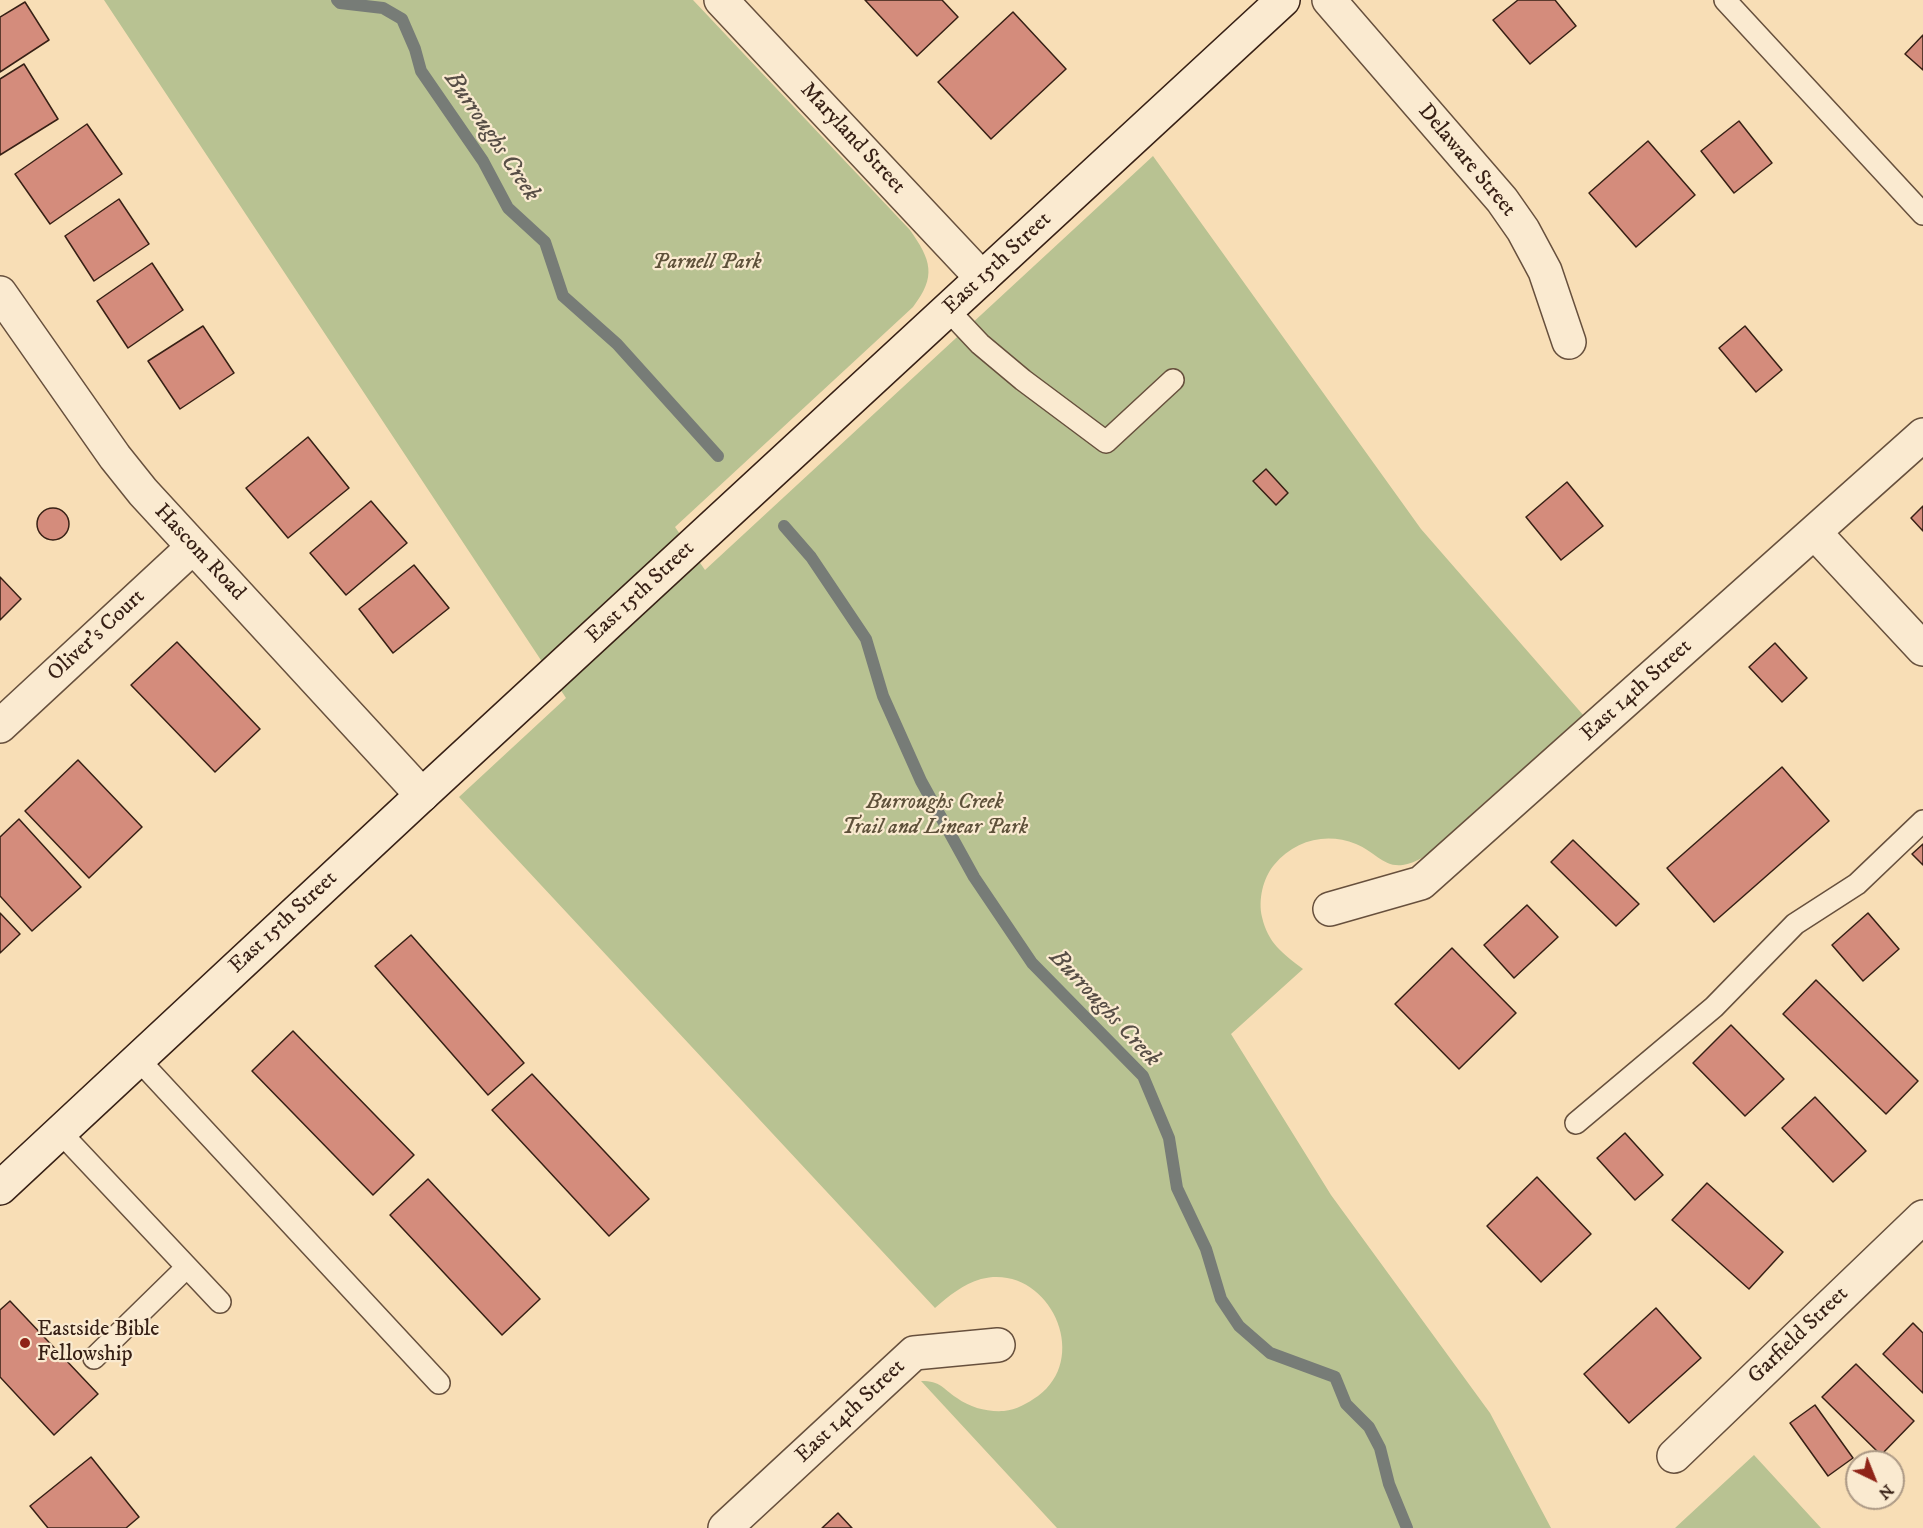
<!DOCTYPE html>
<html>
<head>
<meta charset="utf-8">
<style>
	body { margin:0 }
	#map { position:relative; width:1923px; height:1528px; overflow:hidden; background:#f8deb6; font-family:"IM FELL DW Pica",serif }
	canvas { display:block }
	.north { position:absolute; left:1845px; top:1450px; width:60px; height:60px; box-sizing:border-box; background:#faead0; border:2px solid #ac9985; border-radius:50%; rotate:137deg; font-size:16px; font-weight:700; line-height:24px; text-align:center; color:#372015 }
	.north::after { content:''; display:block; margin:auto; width:21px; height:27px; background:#8f2418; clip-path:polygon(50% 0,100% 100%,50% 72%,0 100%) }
</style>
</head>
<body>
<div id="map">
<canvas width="1923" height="1528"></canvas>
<div class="north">N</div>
</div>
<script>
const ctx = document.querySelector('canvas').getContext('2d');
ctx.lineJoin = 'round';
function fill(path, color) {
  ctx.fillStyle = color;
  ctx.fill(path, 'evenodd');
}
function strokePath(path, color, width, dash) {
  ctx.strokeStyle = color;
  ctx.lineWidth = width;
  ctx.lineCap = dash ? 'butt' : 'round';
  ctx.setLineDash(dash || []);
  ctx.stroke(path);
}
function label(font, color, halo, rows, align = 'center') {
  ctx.font = font + ' "IM FELL DW Pica",serif';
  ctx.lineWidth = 4.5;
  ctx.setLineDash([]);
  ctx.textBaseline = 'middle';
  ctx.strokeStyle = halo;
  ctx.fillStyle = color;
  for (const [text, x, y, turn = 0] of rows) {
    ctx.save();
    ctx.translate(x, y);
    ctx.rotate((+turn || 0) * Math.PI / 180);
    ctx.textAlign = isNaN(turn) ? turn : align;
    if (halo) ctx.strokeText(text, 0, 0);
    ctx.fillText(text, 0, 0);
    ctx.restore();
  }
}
const green = new Path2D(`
	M104 0H693L910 230C931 260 937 276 913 307L675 527 705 570 1153 156 1421 529 1584 716C1551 745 1517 773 1484 803 1465 819 1440 849 1418 860 1387 875 1380 854 1356 844 1326 832 1295 840 1274 865 1263 878 1258 900 1262 917 1268 943 1282 953 1303 969L1231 1034 1331 1195 1490 1413 1551 1528H1057L921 1381C941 1381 942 1388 957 1398 971 1408 987 1412 1004 1411 1016 1410 1028 1403 1038 1396 1093 1356 1047 1262 981 1279 963 1284 949 1296 935 1308L459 797 566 698Z
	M1754 1455 1821 1528H1675Z`);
const stream = new Path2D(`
	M337 0 340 3 383 8 402 19 415 49 421 71 483 161 508 208 545 242 563 296 617 344 718 456
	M784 526 811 557 866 639 883 696 921 781 974 877 1032 963 1143 1076 1169 1138 1177 1188 1206 1249 1221 1299 1239 1326 1270 1353 1335 1377 1346 1404 1369 1427 1380 1448 1389 1484 1407 1528`);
const building = new Path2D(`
	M865 0H942L958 17 917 56Z
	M1518 0H1555L1576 26 1530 64 1493 20Z
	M25 2 49 40 0 72V17Z
	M1013 12 1066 69 991 139 938 82Z
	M1923 35V70L1905 54Z
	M24 64 58 119 0 155V79Z
	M1739 121 1772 163 1734 193 1701 151Z
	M87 124 122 174 50 224 15 174Z
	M1648 141 1695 195 1636 247 1589 193Z
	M119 199 149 244 94 281 65 236Z
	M152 263 183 310 128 348 97 301Z
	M203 326 234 373 180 409 148 361Z
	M1745 326 1782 370 1756 392 1719 348Z
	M308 437 349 488 288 538 246 488Z
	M1266 469 1288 493 1276 505 1253 481Z
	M1567 482 1603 526 1561 560 1526 517Z
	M371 501 407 543 346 595 310 553Z
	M1923 506V531L1911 518Z
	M37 524a16 16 0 1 1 32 0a16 16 0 1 1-32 0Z
	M414 565 449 608 393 653 359 609Z
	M0 577 21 599 0 620Z
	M177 642 260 729 215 772 131 685Z
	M1775 643 1807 678 1782 702 1749 667Z
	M78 760 142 827 89 878 25 811Z
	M1782 767 1829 821 1714 922 1667 868Z
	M19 819 81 887 32 931 0 896V837Z
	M1573 840 1639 904 1616 926 1551 862Z
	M1923 844V865L1912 854Z
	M1527 905 1558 937 1514 978 1484 945Z
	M0 913 20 934 0 953Z
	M1868 913 1899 949 1863 981 1832 945Z
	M411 935 524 1063 488 1095 375 966Z
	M1452 948 1516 1013 1459 1069 1395 1004Z
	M1816 980 1918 1081 1886 1114 1783 1014Z
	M1731 1025 1784 1079 1745 1116 1693 1063Z
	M293 1031 414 1155 373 1195 252 1071Z
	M532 1074 649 1199 609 1236 492 1110Z
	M1815 1097 1866 1151 1833 1182 1782 1128Z
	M1625 1133 1663 1175 1635 1200 1597 1158Z
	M1537 1177 1591 1234 1541 1282 1487 1226Z
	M428 1179 540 1299 502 1335 390 1215Z
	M1707 1183 1783 1252 1749 1289 1672 1220Z
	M10 1301 98 1394 54 1435 0 1377V1310Z
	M1656 1308 1701 1358 1629 1423 1584 1374Z
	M1913 1323 1923 1333V1393L1883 1354Z
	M1856 1364 1914 1421 1881 1455 1822 1397Z
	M1815 1405 1853 1458 1828 1476 1790 1423Z
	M91 1457 139 1517 126 1528H48L30 1506Z
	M838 1513 852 1528H822Z`);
const lane = new Path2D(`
	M1725 0 1923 214
	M948 310 980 344 1023 380 1106 442 1173 380
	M138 1059 439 1383
	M1576 1123 1714 1007 1795 924 1857 884 1923 821
	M60 1132 220 1302
	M94 1358 187 1267`);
const street = new Path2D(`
	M721 0 982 278
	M1329 0 1502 200 1523 230 1545 271 1569 342
	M0 293 115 457 143 492 422 795
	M1815 533 1923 649
	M0 726 193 547
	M1330 909 1421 883 1923 435
	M1674 1456 1923 1217
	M725 1528 914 1353 998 1345`);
const secondary = new Path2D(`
	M0 1188 422 795 1283 0`);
const markers = [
	[25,1343,6,"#8f2418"]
];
const streetNames = [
	["Maryland Street",852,139,47],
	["Delaware Street",1466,161,50],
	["East 15th Street",998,264,-43],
	["Hascom Road",199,553,47],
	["East 15th Street",641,593,-43],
	["Oliver's Court",97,636,-43],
	["East 14th Street",1637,691,-42],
	["East 15th Street",284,923,-43],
	["Garfield Street",1799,1336,-44],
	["East 14th Street",851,1412,-43]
];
const parkNames = [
	["Parnell Park",707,263],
	["Burroughs Creek",935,803],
	["Trail and Linear Park",935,828]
];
const poiNames = [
	["Eastside Bible",37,1330],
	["Fellowship",37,1355]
];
const waterNames = [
	["Burroughs Creek",491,137,56],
	["Burroughs Creek",1104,1009,47]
];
fill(green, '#b8c292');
strokePath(stream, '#777c77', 12);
fill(building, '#d48c7c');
strokePath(building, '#372015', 1.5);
strokePath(lane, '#67503d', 24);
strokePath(street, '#67503d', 36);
strokePath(secondary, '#372015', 36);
strokePath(lane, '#faead0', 21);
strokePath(street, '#faead0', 33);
strokePath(secondary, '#faead0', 33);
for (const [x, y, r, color] of markers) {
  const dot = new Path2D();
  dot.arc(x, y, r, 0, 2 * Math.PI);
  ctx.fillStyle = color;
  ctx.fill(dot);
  strokePath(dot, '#faead0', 2);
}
label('22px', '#372015', '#faead0', streetNames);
label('italic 22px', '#5e513a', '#faead0', parkNames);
label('22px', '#372015', '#faead0', poiNames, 'left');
label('italic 24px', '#574e46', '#faead0', waterNames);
</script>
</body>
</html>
